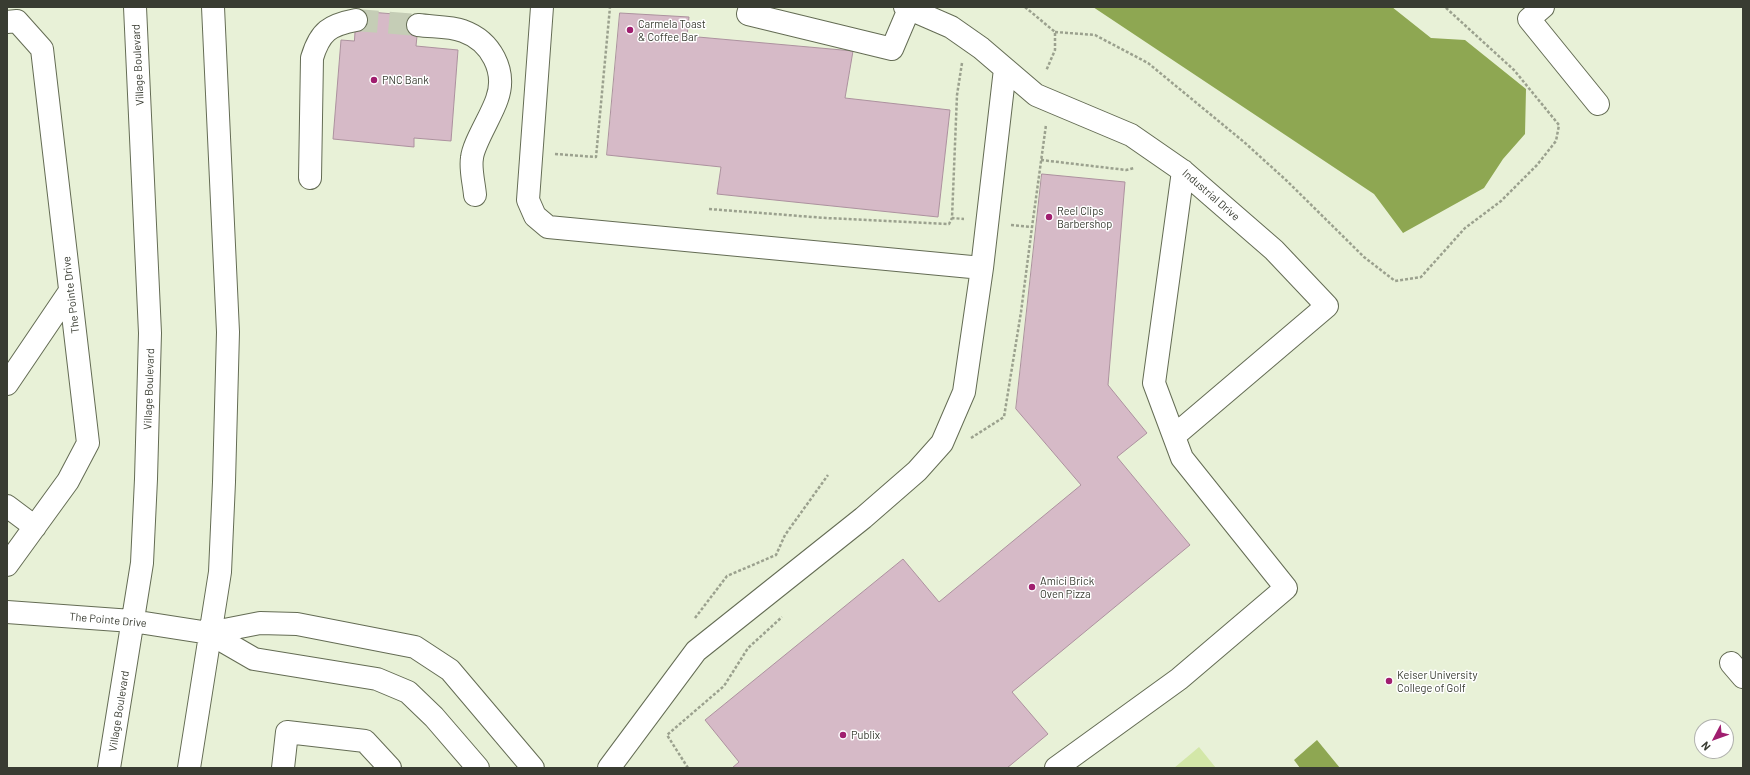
<!DOCTYPE html>
<html>
<head>
<meta charset="utf-8">
<style>
	body { margin:0 }
	#map { position:relative; width:1750px; height:775px; overflow:hidden; background:#e8f1d7; font-family:Barlow,sans-serif }
	canvas { display:block }
	.frame { position:absolute; inset:0; border:8px solid #393c32; pointer-events:none }
	.north { position:absolute; left:1694px; top:719px; width:40px; height:40px; box-sizing:border-box; background:#fff; border:1px solid #b0b1ad; border-radius:50%; rotate:229deg; font-size:11px; font-weight:700; line-height:16px; text-align:center; color:#393c32 }
	.north::after { content:''; display:block; margin:auto; width:14px; height:18px; background:#a01e6f; clip-path:polygon(50% 0,100% 100%,50% 72%,0 100%) }
</style>
</head>
<body>
<div id="map">
<canvas width="1750" height="775"></canvas>
<div class="frame"></div>
<div class="north">N</div>
</div>
<script>
const ctx = document.querySelector('canvas').getContext('2d');
ctx.lineJoin = 'round';
function fill(path, color) {
  ctx.fillStyle = color;
  ctx.fill(path, 'evenodd');
}
function strokePath(path, color, width, dash) {
  ctx.strokeStyle = color;
  ctx.lineWidth = width;
  ctx.lineCap = dash ? 'butt' : 'round';
  ctx.setLineDash(dash || []);
  ctx.stroke(path);
}
function label(font, color, halo, rows, align = 'center') {
  ctx.font = font + ' Barlow,sans-serif';
  ctx.lineWidth = 3;
  ctx.setLineDash([]);
  ctx.textBaseline = 'middle';
  ctx.strokeStyle = halo;
  ctx.fillStyle = color;
  for (const [text, x, y, turn = 0] of rows) {
    ctx.save();
    ctx.translate(x, y);
    ctx.rotate((+turn || 0) * Math.PI / 180);
    ctx.textAlign = isNaN(turn) ? turn : align;
    if (halo) ctx.strokeText(text, 0, 0);
    ctx.fillText(text, 0, 0);
    ctx.restore();
  }
}
const green = new Path2D(`
	M1199 747 1216 768H1174Z`);
const water = new Path2D(`
	M1093 7H1392L1431 38 1465 40 1526 89 1525 134 1503 159 1484 188 1403 233 1374 194Z
	M1317 740 1340 768H1300L1294 760Z`);
const building = new Path2D(`
	M357 11 419 16 416 46 458 50 451 141 414 138V147L333 139 341 40 354 41Z
	M620 13 689 17 687 36 853 51 845 98 950 110 938 217 717 194 721 167 607 155Z
	M1042 174 1125 182 1108 385 1147 433 1117 457 1190 545 1012 692 1048 734 1007 768H732L739 762 705 720 903 559 939 602 1081 485 1016 409Z`);
const minorTunnel = new Path2D(`
	M356 20 418 25`);
const path = new Path2D(`
	M1025 7 1055 32V50L1046 71
	M1055 32 1095 35 1148 63 1244 142 1287 181 1364 257 1395 281 1421 277 1465 228 1501 201 1537 165 1556 141 1559 125 1514 70 1445 7
	M962 63 957 95 952 218 964 219
	M555 154 596 157 610 7
	M1041 160 1126 170 1134 168
	M709 209 826 218 949 224 952 218
	M1011 225 1032 227 1046 125
	M971 438 1004 417 1021 312 1032 227
	M695 618 727 576 776 555 785 535 828 475
	M688 768 667 735 724 686 748 648 782 617`);
const minor = new Path2D(`
	M542 7 528 200 535 216 548 227 982 268
	M750 7 748 14 892 49 909 9
	M905 7 951 27 981 48 1036 95 1131 135 1183 171 1274 250 1327 306 1174 436
	M1543 7 1529 19 1598 104
	M7 22 17 21 42 49 88 443 68 481 7 565
	M418 25C432 27 450 26 463 31 491 41 507 71 497 99 492 115 473 144 472 158 470 169 474 183 475 195
	M310 178 312 58C320 31 330 25 356 20
	M7 384 70 291
	M7 506 35 527
	M7 612 132 621 209 633 260 623 297 624 415 647 450 670 533 768
	M209 633 254 659 377 679 408 692 434 717 478 768
	M1731 663 1743 677
	M109 768 142 563 146 479 150 333 135 7
	M189 768 220 572 224 482 228 332 213 7
	M283 768 287 732 365 741 390 768
	M609 768 696 651 863 518 917 471 942 443 964 392 982 268 1005 69
	M1056 768 1179 679 1286 588 1182 458 1154 383 1183 171`);
const markers = [
	[630,30,4,"#a01e6f"],
	[374,80,4,"#a01e6f"],
	[1049,217,4,"#a01e6f"],
	[1032,587,4,"#a01e6f"],
	[1389,681,4,"#a01e6f"],
	[843,735,4,"#a01e6f"]
];
const poiNames = [
	["Carmela Toast",638,24],
	["& Coffee Bar",638,37],
	["PNC Bank",382,80],
	["Reel Clips",1057,211],
	["Barbershop",1057,224],
	["Amici Brick",1040,581],
	["Oven Pizza",1040,594],
	["Keiser University",1397,675],
	["College of Golf",1397,688],
	["Publix",851,735]
];
const streetNames = [
	["Village Boulevard",138,65,-93],
	["Industrial Drive",1211,195,41],
	["The Pointe Drive",71,295,-97],
	["Village Boulevard",149,389,-88],
	["The Pointe Drive",108,620,5],
	["Village Boulevard",119,711,-81]
];
fill(green, '#d3e7a8');
fill(water, '#8ea752');
fill(building, '#d6bac7');
strokePath(building, '#ac919e', 1);
strokePath(minorTunnel, '#c5cdb6', 22, [22, 11]);
strokePath(minor, '#646c54', 24);
strokePath(path, '#9ba18e', 2.5, [3, 2]);
strokePath(minor, '#fff', 22);
for (const [x, y, r, color] of markers) {
  const dot = new Path2D();
  dot.arc(x, y, r, 0, 2 * Math.PI);
  ctx.fillStyle = color;
  ctx.fill(dot);
  strokePath(dot, '#fff', 1.5);
}
label('11px', '#393c32', '#fff', poiNames, 'left');
label('11px', '#393c32', '#fff', streetNames);
</script>
</body>
</html>
